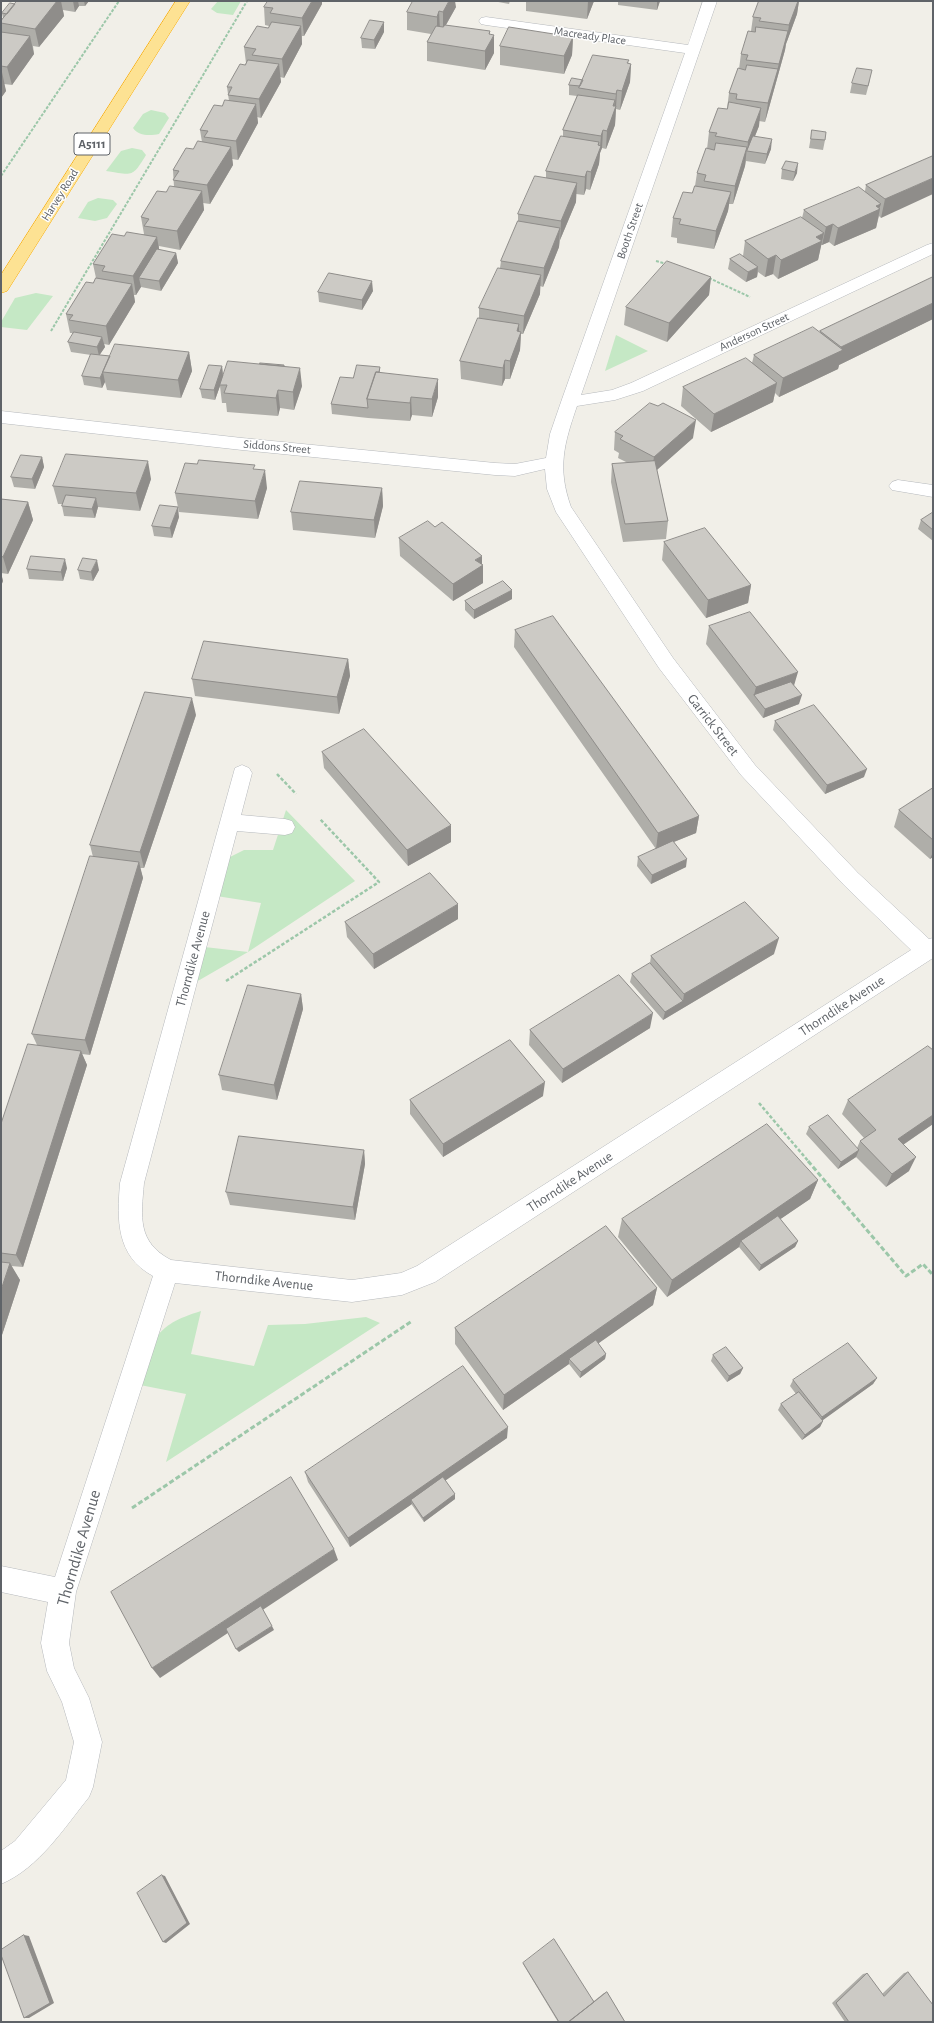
<!DOCTYPE html>
<html>
<head>
<meta charset="utf-8">
<style>
	body { margin:0 }
	#map { position:relative; width:934px; height:2023px; overflow:hidden; background:#f1efe8; font-family:"Alegreya Sans",sans-serif }
	canvas { display:block }
	.frame { position:absolute; inset:0; border:2px solid #5f6368; pointer-events:none }
</style>
</head>
<body>
<div id="map">
<canvas width="934" height="2023"></canvas>
<div class="frame"></div>
</div>
<script>
const ctx = document.querySelector('canvas').getContext('2d');
ctx.lineJoin = 'round';
function fill(path, color) {
  ctx.fillStyle = color;
  ctx.fill(path, 'evenodd');
}
function strokePath(path, color, width, dash) {
  ctx.strokeStyle = color;
  ctx.lineWidth = width;
  ctx.lineCap = dash ? 'butt' : 'round';
  ctx.setLineDash(dash || []);
  ctx.stroke(path);
}
function label(font, color, halo, rows, align = 'center') {
  ctx.font = font + ' "Alegreya Sans",sans-serif';
  ctx.lineWidth = 3;
  ctx.setLineDash([]);
  ctx.textBaseline = 'middle';
  ctx.strokeStyle = halo;
  ctx.fillStyle = color;
  for (const [text, x, y, turn = 0] of rows) {
    ctx.save();
    ctx.translate(x, y);
    ctx.rotate((+turn || 0) * Math.PI / 180);
    ctx.textAlign = isNaN(turn) ? turn : align;
    if (halo) ctx.strokeText(text, 0, 0);
    ctx.fillText(text, 0, 0);
    ctx.restore();
  }
}
const green = new Path2D(`
	M218 1H241L233 15 217 13 211 9Z
	M151 110 165 113 169 118 159 134C150 136 138 136 133 128L143 114Z
	M132 148 142 150 146 155C132 178 133 175 106 171L121 151Z
	M98 198 113 200 117 204 107 218 95 221 78 218 88 202Z
	M36 293 53 296 27 330 1 327V322L15 298Z
	M616 335 648 351 605 371Z
	M286 810 355 881 248 952 184 989 196 946 248 952 261 903 210 895 228 858 244 850H273Z
	M201 1311 191 1354 254 1366 268 1325 305 1324 366 1317 380 1323 166 1462 186 1394 140 1385C153 1340 152 1326 201 1311Z`);
const pathFar2 = new Path2D(`
	M1 176 119 1
	M656 261 667 264
	M709 278 750 297
	M51 331 247 1`);
const pathFar1 = new Path2D(`
	M277 774 296 794
	M226 981 379 882 320 819
	M759 1103 809 1162`);
const path = new Path2D(`
	M808 1161 906 1276 923 1264 933 1275
	M132 1508 412 1321`);
const minor = new Path2D(`
	M703 1H717L581 395 612 390 631 383 927 245 933 243V254L643 391 615 400 577 406C564 444 557 468 571 507L673 658 755 765 858 873 929 939 933 938V958L435 1282 402 1295 352 1302 175 1283 76 1592 69 1643 74 1668 89 1698 102 1742 93 1787 89 1797C64 1828 39 1868 1 1884V1851L15 1841 66 1780 74 1742 62 1702 47 1671 41 1643 48 1602 1 1592V1566L55 1577 153 1276C116 1256 117 1220 120 1183L235 768 242 765 249 768 252 773 241 815 285 819 292 821 295 827 292 833 285 835 237 831 144 1183C141 1217 137 1242 171 1260L352 1280 401 1273 417 1266 911 950 844 885 741 775 659 668 556 512 547 489 545 469 515 476 495 475 242 450 1 423V411L242 438 495 463 515 464 546 458 550 434 561 402 685 53 486 25 481 24 479 21 481 18 486 17 688 45Z
	M898 480 933 485V497L892 490 889 486 892 482Z`);
const highway = new Path2D(`
	M176 1H190L9 288 7 291 1 293V275Z`);
const wall = new Path2D(`
	M17 1H89L85 6H79L75 12 63 10 64 16 39 47 33 46 34 54 12 85 4 84 6 91 1 98V21L3 18 2 13 15 4Z
	M493 1H517L516 2 510 1 509 4Z
	M526 1H594L587 19 526 11Z
	M608 1H660L657 10 618 5V1V2Z
	M759 1H799L797 14 786 44 785 50 765 122 759 121V126L755 136 771 149 765 164 746 161 745 166 733 204H729L728 211 714 249 677 243V238L671 237 673 218 692 193 695 186 697 173 707 149 709 132 727 109 729 93 739 69 741 54 751 31 753 17Z
	M322 4 304 36H302V44L284 78 280 77 281 82 261 118 257 117 258 123 238 160 232 159 233 165 210 204 203 203 204 210 180 250 159 246V250L176 253 178 263 161 291 141 287 136 295H134L135 302 109 345 104 344 105 347 99 355 110 356 189 352 192 371 181 398 107 390 105 382 102 388 84 385 82 376 91 355 71 352 68 342 73 335 72 333H70L66 314 93 283 96 278 93 264 144 234 141 217 166 192 174 187 173 170 193 149 202 142 200 130 222 106 229 101 227 87 246 63 244 47 268 28 269 26 265 25 264 7Z
	M456 7 446 25 490 34 494 53 485 70 427 61V42L431 34 407 30V12Z
	M384 32 375 49 362 48 361 38Z
	M573 37 572 55 564 74 500 65V46Z
	M628 64H631L630 82 620 110 616 109 615 125 606 149 602 148 600 153 599 164 590 190 586 189 584 195 576 194V202L560 240 559 247 543 287 540 286V294L523 334H521L520 350 510 379H505L502 386 461 379 460 361 479 318V308L500 268 501 261 518 221V214L546 178V171L563 136V130L577 96 569 95V85Z
	M870 80 866 95 850 93 852 83Z
	M812 130 825 140 823 150 809 148Z
	M933 156 881 218 879 216 876 228 834 246 829 242 822 245H821L818 260 778 279 773 274 765 277 758 272 757 277 746 282 728 269 730 259 743 256 745 241 802 218 804 210 865 191 866 185Z
	M786 161 797 173 793 181 781 179 782 169Z
	M711 277 709 295 667 342 624 325 626 307Z
	M933 277V319L839 365 838 369 779 397 775 393 773 402 711 432 681 406 683 387 752 363 754 355 820 333V331Z
	M373 291 362 310 319 302 318 292Z
	M222 366 223 375 284 366 302 386 294 410 280 408 278 416 227 412 226 403H222L220 386 215 400 202 398 200 389Z
	M380 367V372L438 397 432 417 412 415 410 421 368 418 332 414 331 404 353 378Z
	M615 432 693 438 657 470 668 521 666 539 623 542 611 482 612 464 628 463 618 458 619 453 614 450Z
	M42 457 44 467 35 489 14 487 11 477Z
	M151 479 140 511 98 507 95 518 64 516 62 506V504H58L53 486Z
	M267 488 258 519 179 512 175 493Z
	M382 488 383 506 375 538 293 530 291 512Z
	M1 499 28 502 33 520 8 574 1 573 3 581 1 586Z
	M933 509V541L918 529 921 520 932 513Z
	M179 517 172 538 154 536 152 526Z
	M399 538 482 565 483 583 453 601 400 556Z
	M664 542 751 585 748 603 706 618 662 560Z
	M67 568 63 581 29 579 27 569Z
	M78 570H99L93 581 80 579Z
	M512 599 474 619 465 610V601Z
	M709 626 794 686 799 704 763 718 706 644Z
	M515 630 699 816 696 833 674 842 686 867 651 884 637 866 638 857 656 849 514 647Z
	M348 659 350 676 339 714 195 696 192 679Z
	M196 715 144 868H140L143 878 90 1055 82 1054 87 1065 23 1267 11 1266 20 1280 1 1338V1124L37 1045 32 1034 93 857 90 845Z
	M775 721 864 777 825 794 773 730Z
	M322 752 451 842 408 866 324 768Z
	M933 788V857L930 859 894 827 899 810Z
	M458 919 374 969 347 937 345 922Z
	M774 954 663 1020 630 982 632 974 650 963 651 956Z
	M301 994 303 1009 277 1100 222 1090 219 1075Z
	M650 1028 562 1083 529 1045 530 1030Z
	M933 1050V1124L903 1145 909 1171 886 1187 856 1157 838 1169 806 1134 809 1127 857 1148 860 1141 864 1138 842 1114 848 1100Z
	M543 1096 443 1157 410 1114V1100Z
	M364 1150 365 1164 355 1220 230 1205 226 1192Z
	M818 1180 810 1199 780 1219 798 1241 795 1247 759 1271 739 1247 667 1297 618 1237 622 1219Z
	M657 1288 653 1305 598 1343 606 1354 605 1359 580 1378 569 1364 503 1410 455 1344V1328Z
	M713 1355 743 1368 740 1374 727 1382 711 1361Z
	M877 1378 873 1384 822 1420 823 1421 820 1427 802 1440 778 1410 781 1404 796 1394 790 1386 793 1380Z
	M507 1438 445 1480 455 1499 424 1522 412 1505V1504L350 1547 308 1482 305 1472Z
	M523 1963 594 2001 604 1993 607 1992 625 2022H558L523 1964Z
	M908 1972 933 2022H845L832 2003 863 1974 867 1973 882 1994 904 1973Z`);
const shadedWall = new Path2D(`
	M57 1H61L64 16 39 47 35 29Z
	M73 1H78L79 6 75 12Z
	M84 1H89L85 6Z
	M312 1H322V4L304 36 302 18Z
	M449 1H455L456 7 443 30V12Z
	M588 1H594L587 19Z
	M657 1H660L657 10Z
	M798 1H799L797 14 786 44 789 25Z
	M439 11 440 30 437 35V17Z
	M384 22V32L375 49 374 40Z
	M301 26 302 44 284 78 282 59Z
	M490 31V42L494 35V53L485 70V51Z
	M788 31 785 50 765 122 768 103Z
	M30 36 34 54 12 85 7 67Z
	M573 37 572 55 564 74V56Z
	M629 60 627 75 631 64 630 82 620 110 622 91Z
	M279 64 281 82 261 118 259 99Z
	M2 72 6 91 1 98V73Z
	M617 90 615 125 606 149 607 131 615 100 614 112 616 94Z
	M256 104 258 123 238 160 236 141Z
	M761 108 759 126 749 151H747L748 142Z
	M603 130 602 148 600 153 599 164 590 190 591 172 598 145 599 142V151L600 147 601 136Z
	M772 139 771 149 765 164 767 154Z
	M231 147 233 165 210 204 207 185Z
	M747 147 745 166 733 204 735 186Z
	M798 163 797 173 793 181 795 172Z
	M587 171 586 189 584 195 585 177Z
	M933 178V194L881 218 885 199Z
	M577 183 576 202 560 240 561 221Z
	M202 191 204 210 180 250 177 231Z
	M731 192 728 211 714 249 716 231Z
	M881 204 879 209H880L876 228 834 246 838 228 876 206Z
	M833 224 829 242 822 245 826 227Z
	M560 228 559 247 543 287 544 268Z
	M824 233 818 260 778 279 781 260 816 237Z
	M157 237 160 255 139 278 141 287 136 295 133 276Z
	M176 253 178 263 161 291 159 281Z
	M776 255 773 274 765 277 768 259Z
	M758 267 757 277 746 282 748 272Z
	M541 275 540 294 523 334 524 316Z
	M711 277 709 295 667 342 669 323Z
	M372 281 373 291 362 310V300Z
	M132 284 135 302 109 345 106 326Z
	M933 303V319L839 365 838 369 779 397 783 378 840 351 841 347Z
	M519 324V337L521 332 520 350 510 379V361L517 331Z
	M102 337 105 347 99 356 97 347Z
	M189 352 192 371 181 398 178 380Z
	M505 360V379L502 386 503 368Z
	M222 366 223 376 220 385V386L215 400 214 390Z
	M300 368 302 386 294 410 293 392Z
	M103 372 105 382 102 388 100 378Z
	M438 379V397L432 417V399Z
	M777 383 773 402 711 432 714 414Z
	M278 390 280 408 278 416 276 398Z
	M411 397 412 415 410 421V403Z
	M696 420 693 438 651 475 654 457Z
	M42 457 44 467 35 489 32 479Z
	M148 461 151 479 140 511 136 493Z
	M265 470 267 488 258 519 255 501Z
	M382 488 383 506 375 538 374 520Z
	M96 498 98 507 95 518 92 509Z
	M28 502 33 520 8 574 3 557Z
	M178 507 179 517 172 538 170 528Z
	M482 556V566L483 565V583L453 601V584L475 560Z
	M65 559 67 568 63 581 61 572Z
	M97 560 99 570 93 581 91 572Z
	M1 573 3 581 1 586Z
	M751 585 748 603 706 618 708 600Z
	M512 590V599L474 619V610Z
	M348 659 350 676 339 714 337 697Z
	M798 672 793 689 754 695 756 687Z
	M802 695 799 704 763 718 765 709Z
	M192 698 196 715 144 868 140 852Z
	M867 769 864 777 825 794 827 785Z
	M699 816 696 833 656 849 658 833Z
	M451 825V842L408 866 407 850Z
	M933 852V857L930 859Z
	M687 859 686 867 651 884 652 875Z
	M139 862 143 878 90 1055 85 1040Z
	M458 904V919L374 969 373 954Z
	M779 938 774 954 663 1020 665 1012 683 1001 684 994Z
	M301 994 303 1009 277 1100 274 1085Z
	M653 1013 650 1028 562 1083 563 1069Z
	M81 1051 87 1065 23 1267 16 1255Z
	M545 1082 543 1096 443 1157V1144Z
	M933 1115V1124L891 1153 898 1139Z
	M364 1150 365 1164 355 1220 353 1207Z
	M859 1150 856 1157 838 1169 841 1162Z
	M916 1157 909 1171 886 1187 892 1174Z
	M818 1180 810 1199 744 1244 741 1241 739 1247 667 1297 672 1280Z
	M798 1241 795 1247 759 1271 761 1265Z
	M10 1263 20 1280 1 1338V1290Z
	M657 1288 653 1305 572 1362 569 1359V1364L503 1410 504 1395Z
	M606 1354 605 1359 580 1378 581 1372Z
	M743 1368 740 1374 727 1382 729 1376Z
	M877 1378 873 1384 819 1423 822 1417Z
	M823 1421 820 1427 802 1440 805 1435Z
	M508 1427 507 1438 413 1503 411 1500 412 1504 350 1547 348 1538Z
	M455 1494V1499L424 1522 423 1518Z
	M334 1549 338 1560 160 1678 152 1668Z
	M272 1626 274 1630 239 1652 236 1649Z
	M162 1875 165 1876 190 1924 166 1943 163 1942Z
	M24 1935 29 1936 54 2003 29 2018H24Z`);
const building = new Path2D(`
	M17 1H57L35 29 1 23V21Z
	M268 1H312L302 18 270 13 273 8 264 7Z
	M413 1H449L443 12 439 11 437 17 407 12Z
	M759 1H798L789 25 759 21 761 18 753 17Z
	M10 3 15 4 7 14 2 13Z
	M370 20 384 22 374 40 361 38Z
	M272 22 301 26 282 59 252 55 256 49 244 47 257 26 268 28Z
	M445 25 490 31 489 34 494 35 485 51 427 42 436 26 443 27Z
	M509 27 573 37 564 56 500 46Z
	M756 27 788 31 779 64 746 60 748 55 741 54 748 31 755 32Z
	M1 32 30 36 7 67 1 66Z
	M593 55 629 60 627 63 631 64 622 91 617 90 616 94 579 88Z
	M248 60 279 64 259 99 228 95 232 87H227L240 64 245 65Z
	M747 65 778 69 768 103 736 99 737 94 729 93 738 68 745 70Z
	M857 68 872 70 868 86 852 83Z
	M572 78 583 80 580 86 569 85Z
	M578 95 615 100 613 106H616L607 131 603 130 601 136 563 130Z
	M225 100 256 104 236 141 204 137 208 131 200 130 214 105 222 106Z
	M729 102 761 108 748 142 715 136 717 133 709 132 718 108 727 109Z
	M812 130 826 132 825 140 811 139Z
	M561 136 599 142 598 145 601 146 591 172 587 171 585 177 546 171Z
	M753 136 772 139 767 154 747 151Z
	M198 141 231 147 207 185 173 180 179 171 173 170 186 148 193 149Z
	M716 143 747 147 735 186 704 181 706 175 697 173 706 148 714 150Z
	M933 156V178L885 199 866 185Z
	M786 161 798 163 795 172 782 169Z
	M535 176 577 183 561 221 518 214Z
	M170 186 202 191 177 231 144 226 149 219 141 217 157 191 166 192Z
	M695 186 731 192 716 231 679 224 681 219 673 218 683 192 692 193Z
	M859 187 881 204 876 206 880 209 838 228 833 224 826 227 804 210Z
	M801 217 824 233 816 237 822 241 781 260 776 255 768 259 745 241Z
	M518 221 560 228 544 268 501 261Z
	M127 232 157 237 133 276 102 271 105 266 93 264 112 234 124 236Z
	M157 249 176 253 159 281 139 278Z
	M740 254 758 267 748 272 730 259Z
	M667 261 711 277 669 323 626 307Z
	M498 268 541 275 524 316 479 308Z
	M329 273 372 281 362 300 318 292Z
	M933 277V303L841 347 820 331Z
	M96 278 132 284 106 326 69 320 73 315 66 314 86 282 93 283Z
	M478 318 519 324 517 331 521 332 510 361 505 360 503 368 460 361Z
	M813 327 843 350 783 378 754 355Z
	M74 332 102 337 97 347 68 342Z
	M115 344 189 352 178 380 103 372Z
	M91 354 110 356 100 378 82 376Z
	M746 358 777 383 714 414 683 387Z
	M228 361 300 368 293 392 278 390 276 398 224 393 227 385H220Z
	M260 363 284 365V366L260 364Z
	M209 365 222 366 214 390 200 389Z
	M357 365 380 367 379 372H376L367 399 368 408 331 404 340 377 353 378Z
	M376 372 438 379 432 399 411 397 410 403 367 399Z
	M650 403 658 406 663 403 696 420 654 457 620 439 623 436 615 432Z
	M66 454 148 461 136 493 53 486Z
	M21 455 42 457 32 479 11 477Z
	M199 460 255 465 253 469 265 470 255 501 175 493 185 463 197 464Z
	M655 461 668 521 625 524 612 464Z
	M300 481 382 488 374 520 291 512Z
	M66 495 96 498 92 509 62 506Z
	M1 499 28 502 3 557 1 556Z
	M160 505 178 507 170 528 152 526Z
	M932 513 933 514V530L921 520Z
	M428 521 435 527 442 522 482 556 475 560 483 565 453 584 399 538Z
	M705 528 751 585 708 600 664 542Z
	M31 556 65 559 61 572 27 569Z
	M83 558 97 560 91 572 78 570Z
	M503 581 512 590 474 610 465 601Z
	M750 612 798 672 756 687 709 626Z
	M553 616 699 816 658 833 515 630Z
	M204 641 348 659 337 697 192 679Z
	M791 682 802 695 765 709 754 695Z
	M145 692 192 698 140 852 90 845Z
	M814 705 867 769 827 785 775 721Z
	M364 729 451 825 407 850 322 752Z
	M933 788V840L899 810Z
	M673 841 687 859 652 875 638 857Z
	M90 856 139 862 85 1040 32 1034Z
	M430 873 458 904 373 954 345 922Z
	M745 902 779 938 684 994 651 956Z
	M650 963 683 1001 665 1012 632 974Z
	M619 975 653 1013 563 1069 530 1030Z
	M248 985 301 994 274 1085 219 1075Z
	M510 1040 545 1082 443 1144 410 1100Z
	M28 1044 81 1051 16 1255 1 1253V1124Z
	M928 1046 933 1050V1115L898 1139 916 1157 892 1174 860 1141 876 1130 848 1100Z
	M828 1115 859 1150 841 1162 809 1127Z
	M767 1124 818 1180 672 1280 622 1219Z
	M239 1136 364 1150 353 1207 226 1192Z
	M778 1216 798 1241 761 1265 741 1241Z
	M606 1226 657 1288 504 1395 455 1328Z
	M1 1262 10 1263 1 1290Z
	M596 1340 606 1354 581 1372 569 1359Z
	M848 1343 877 1378 822 1417 793 1380Z
	M726 1347 743 1368 729 1376 713 1355Z
	M463 1366 508 1427 348 1538 305 1472Z
	M799 1392 823 1421 805 1435 781 1404Z
	M291 1477 334 1549 152 1668 111 1592Z
	M443 1477 455 1494 423 1518 411 1500Z
	M261 1606 272 1626 236 1649 226 1629Z
	M162 1875 187 1923 163 1942 137 1893Z
	M24 1935 50 2003 24 2018 1 1955V1950Z
	M554 1939 594 2002 568 2022H559L523 1963Z
	M908 1972 933 2005V2022H849L836 2003 867 1973 884 1996Z
	M607 1992 625 2022H569Z`);
const farStreetnames = [
	["Macready Place",590,36,8],
	["Harvey Road",60,195,-58],
	["Booth Street",630,231,-71],
	["Anderson Street",754,332,-25],
	["Siddons Street",277,447,5]
];
const shields = [
	[92,144,36]
];
const shieldNames = [
	["A5111",92,144]
];
const streetNames = [
	["Garrick Street",713,725,52],
	["Thorndike Avenue",193,959,-75],
	["Thorndike Avenue",842,1006,-33],
	["Thorndike Avenue",570,1182,-33],
	["Thorndike Avenue",264,1281,6]
];
const nearStreetnames = [
	["Thorndike Avenue",79,1548,-74]
];
fill(green, '#c5e8c5');
strokePath(minor, '#b5b8bc', 1);
strokePath(highway, '#f9ab00', 1);
strokePath(pathFar2, '#9cc7a9', 2, [3, 1.5]);
strokePath(pathFar1, '#9cc7a9', 2.5, [3.5, 2]);
strokePath(path, '#9cc7a9', 3, [5, 2.5]);
fill(minor, '#fff');
fill(highway, '#fde293');
fill(wall, '#afaea9');
fill(shadedWall, '#8f8d8a');
fill(building, '#cccac5');
strokePath(building, '#8f8d8a', 1);
label('12px', '#5f6368', '#fff', farStreetnames);
for (const [x, y, w] of shields) {
  const box = new Path2D();
  box.roundRect(x - w / 2, y - 11, w, 22, 3);
  ctx.fillStyle = '#fff';
  ctx.fill(box);
  strokePath(box, '#5f6368', 1);
}
label('bold 13px', '#5f6368', null, shieldNames);
label('14px', '#5f6368', '#fff', streetNames);
label('17px', '#5f6368', '#fff', nearStreetnames);
</script>
</body>
</html>
